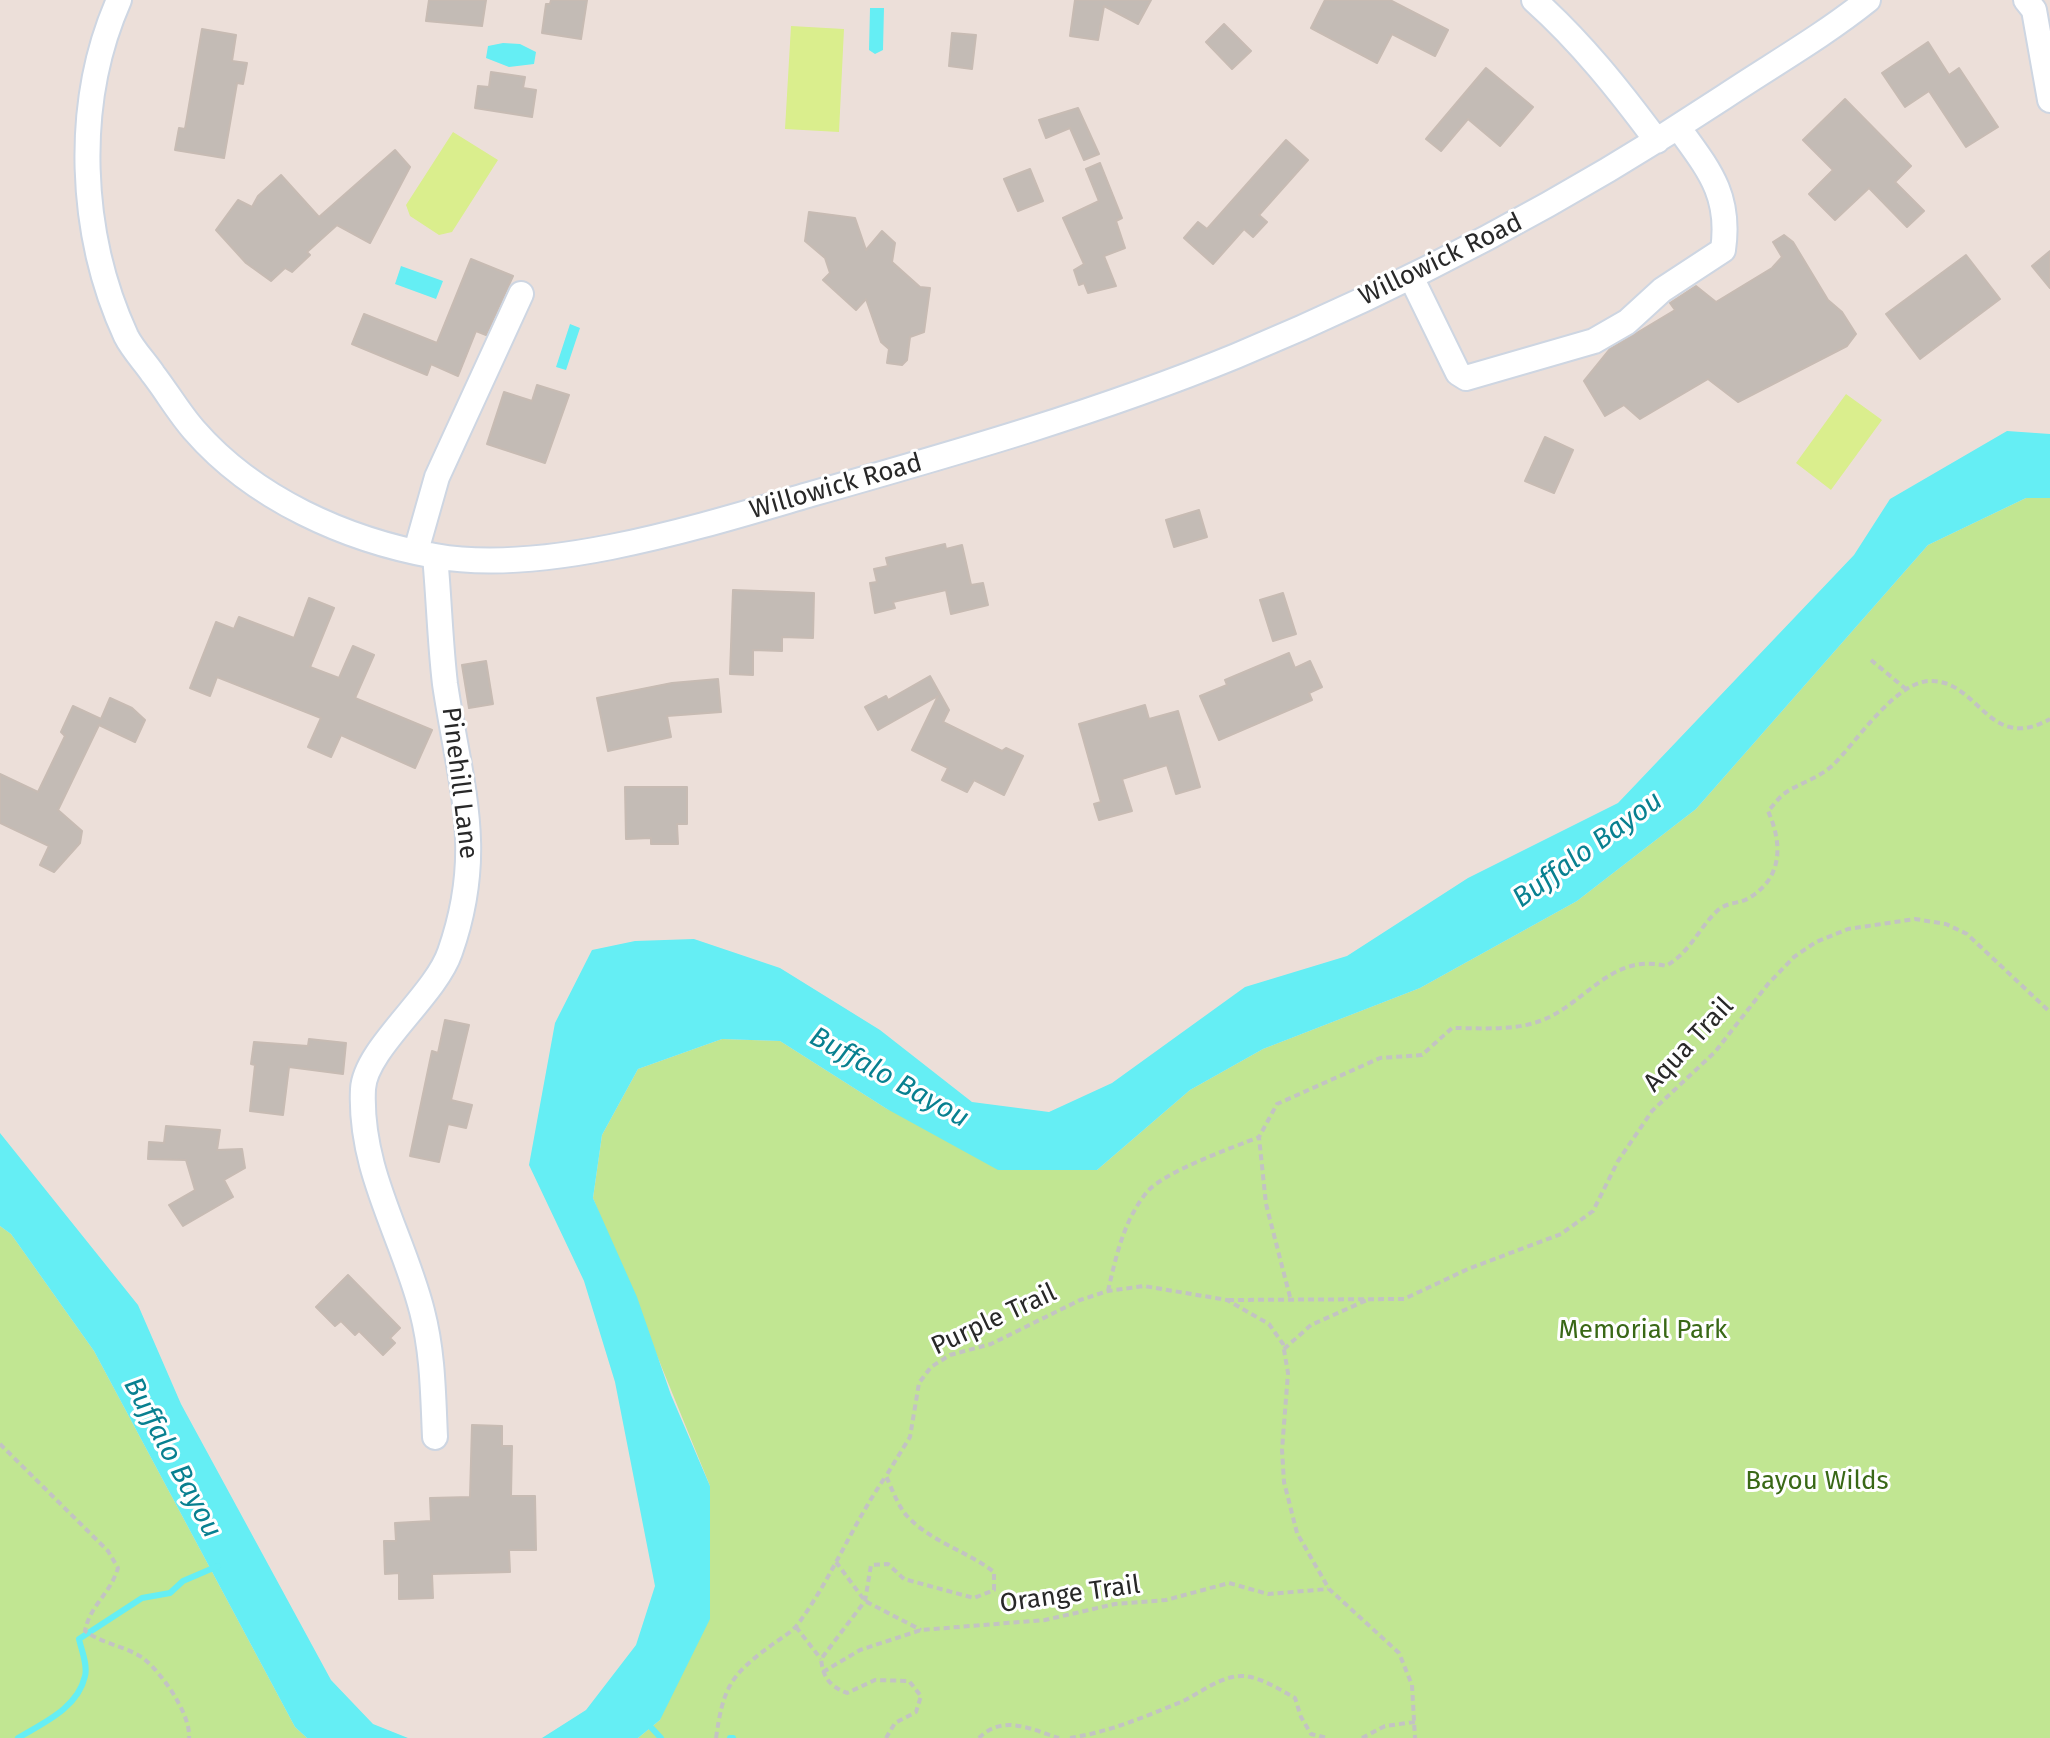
<!DOCTYPE html>
<html>
<head>
<meta charset="utf-8">
<style>
	body { margin:0 }
	canvas { display:block; background:#ecdfd9 }
</style>
</head>
<body>
<canvas width="2050" height="1738"></canvas>
<script>
const ctx = document.querySelector('canvas').getContext('2d');
ctx.lineJoin = 'round';
function fill(path, color) {
  ctx.fillStyle = color;
  ctx.fill(path, 'evenodd');
}
function strokePath(path, color, width, dash) {
  ctx.strokeStyle = color;
  ctx.lineWidth = width;
  ctx.lineCap = dash ? 'butt' : 'round';
  ctx.setLineDash(dash || []);
  ctx.stroke(path);
}
function label(font, color, halo, rows, align = 'center') {
  ctx.font = font + ' "Fira Sans",sans-serif';
  ctx.lineWidth = 6;
  ctx.setLineDash([]);
  ctx.textBaseline = 'middle';
  ctx.strokeStyle = halo;
  ctx.fillStyle = color;
  for (const [text, x, y, turn = 0] of rows) {
    ctx.save();
    ctx.translate(x, y);
    ctx.rotate((+turn || 0) * Math.PI / 180);
    ctx.textAlign = isNaN(turn) ? turn : align;
    if (halo) ctx.strokeText(text, 0, 0);
    ctx.fillText(text, 0, 0);
    ctx.restore();
  }
}
const green = new Path2D(`
	M2026 498H2050V1738H638L660 1720 710 1486 593 1198 602 1135 638 1069 722 1039 780 1041 887 1109 1097 1170 1190 1090 1263 1049 1420 988 1577 901 1696 809 1928 545Z
	M0 1226 11 1234 94 1351 295 1727 307 1738H0Z`);
const pitch = new Path2D(`
	M791 26 844 29 839 132 785 129Z
	M453 132 498 160 452 232 439 235 410 216 406 205Z
	M1846 394 1882 420 1831 490 1796 463Z`);
const water = new Path2D(`
	M870 8H884L883 50 875 54 869 50Z
	M503 43 520 44 536 52 534 64 509 67 486 58 488 46Z
	M401 266 443 281 436 299 395 284Z
	M570 324 580 328 566 370 556 367Z
	M2007 431 2050 434V498H2026L1928 545 1696 809 1577 901 1420 988 1263 1049 1190 1090 1097 1170H998L887 1109 780 1041 722 1039 638 1069 602 1135 593 1198 637 1297 671 1395 710 1486V1619L660 1720 638 1738H542L586 1710 636 1645 655 1586 615 1382 584 1281 529 1165 555 1023 592 950 635 941 694 939 780 968 880 1030 972 1102 1049 1112 1112 1083 1245 987 1347 956 1468 878 1618 803 1854 555 1890 499Z
	M0 1133 138 1305 181 1404 331 1680 373 1724 408 1738H307L295 1727 94 1351 11 1234 0 1226Z`);
const stream = new Path2D(`
	M647 1723 661 1738
	M18 1738C43 1723 78 1708 85 1676 88 1665 81 1649 79 1639L142 1598 170 1593 183 1581 218 1566
	M730 1738H733`);
const building = new Path2D(`
	M429 0H486L482 26 426 21Z
	M551 0H587L581 39 542 33 546 4H550Z
	M1075 0H1151L1138 24 1104 6 1098 40 1070 36Z
	M1325 0H1390L1448 30 1435 56 1392 34 1377 63 1311 28Z
	M1224 24 1251 51 1232 69 1206 42Z
	M202 29 236 35 232 61 247 63 243 84 237 83 224 158 175 150 179 128 185 129Z
	M952 33 976 35 972 69 949 66Z
	M1928 42 1949 75 1959 68 1998 127 1966 147 1929 91 1905 107 1882 73Z
	M1486 68 1533 107 1500 146 1468 119 1441 151 1426 139Z
	M491 72 525 77 523 88 536 90 532 117 475 108 478 86 489 87Z
	M1845 99 1911 166 1895 182 1924 211 1907 227 1869 188 1835 220 1809 194 1833 170 1803 140Z
	M1078 108 1099 154 1084 160 1070 128 1046 138 1039 120Z
	M1286 140 1308 160 1259 215 1267 222 1253 237 1244 229 1213 264 1184 238 1198 222 1207 229Z
	M395 150 410 167 370 243 337 225 307 252 310 255 292 272 285 268 271 281 246 263 216 230 238 200 252 207 258 196 281 175 319 217Z
	M1100 163 1122 218 1116 221 1125 248 1104 256 1116 286 1088 293 1084 283 1079 285 1074 270 1084 264 1063 218 1099 201 1086 169Z
	M1030 169 1043 201 1018 211 1004 179Z
	M809 212 855 218 866 250 882 231 895 243 892 262 920 287 930 288 924 332 910 337 907 360 902 365 887 363 889 349 881 342 866 299 856 310 823 280 830 273 825 258 805 241Z
	M1784 235 1793 242 1828 300 1842 312 1856 334 1847 346 1738 402 1708 379 1640 419 1624 405 1605 416 1584 381 1610 349 1675 310 1670 303 1696 286 1716 302 1772 268 1782 257 1773 242Z
	M2050 251V288L2032 266Z
	M1966 255 2000 299 1920 359 1886 314Z
	M471 259 513 276 486 335 476 331 458 376 431 364 427 375 352 344 364 314 437 343Z
	M537 385 569 395 545 463 487 444 504 392 532 401Z
	M1545 437 1573 450 1554 493 1525 481Z
	M1199 510 1207 537 1174 547 1166 520Z
	M945 544 946 549 962 545 971 585 983 583 988 605 951 614 946 590 893 602 895 608 875 613 870 583 877 582 874 569 888 566 886 558Z
	M733 590 814 593 813 638 782 637V651L753 650V675L730 674Z
	M1283 593 1296 634 1273 641 1260 600Z
	M309 598 334 608 310 667 339 678 353 646 374 655 355 698 432 730 415 768 341 735 331 757 308 747 321 718 217 677 210 696 190 688 216 622 234 629 239 617 294 638Z
	M1289 653 1295 668 1310 661 1322 687 1309 693 1312 700 1219 740 1200 696 1227 685 1225 680Z
	M486 661 493 704 469 708 462 665Z
	M930 676 949 710 943 722 1002 751 1006 748 1023 756 1004 795 974 780 967 792 942 780 948 768 912 750 938 696 878 730 865 707 886 696 888 700Z
	M718 679 721 712 667 716 671 737 608 751 597 698 672 683Z
	M110 698 132 708 145 720 135 742 99 725 58 810 82 831 80 843 54 872 40 865 49 846 0 823V774L38 792 65 736 61 732 73 706 101 719Z
	M1145 705 1149 719 1178 711 1200 787 1176 794 1167 765 1122 779 1132 811 1099 820 1094 804 1101 802 1079 724Z
	M625 787H687V824H677L678 844H651V838L626 839Z
	M445 1020 469 1025 451 1100 472 1105 466 1128 448 1124 439 1162 410 1156 432 1051 438 1053Z
	M309 1039 346 1043 343 1074 289 1067 283 1115 250 1111 255 1065 251 1064 254 1042 308 1046Z
	M166 1126 220 1130 217 1150 242 1149 245 1168 224 1180 233 1197 183 1226 169 1205 195 1190 186 1160 148 1159 149 1142 164 1143Z
	M348 1275 400 1328 390 1338 395 1343 383 1355 359 1331 355 1335 341 1321 335 1326 316 1307Z
	M472 1425 502 1426V1446H512L511 1496H535L536 1550H509L510 1572 432 1574 433 1598 399 1599V1573L385 1574 384 1541H396L395 1523 431 1521 430 1498 470 1497Z`);
const path = new Path2D(`
	M1871 660 1907 690
	M1108 1291C1116 1256 1124 1220 1147 1192 1165 1171 1232 1148 1259 1137
	M1290 1297 1266 1204 1259 1137 1277 1104 1380 1058 1422 1055 1452 1028C1480 1028 1513 1031 1540 1021 1585 1005 1611 952 1666 966 1690 952 1697 931 1716 912 1727 901 1737 905 1749 898 1784 877 1782 842 1768 811 1774 805 1779 797 1785 793 1800 783 1819 778 1833 765 1856 743 1897 678 1933 681 1980 683 1989 753 2050 719
	M1228 1300 1404 1299 1468 1269 1561 1234 1593 1211 1618 1161 1652 1111 1715 1052 1768 984 1794 957 1816 942 1848 929 1915 919 1946 924 1967 934 2050 1012
	M1284 1349 1311 1325 1367 1300
	M0 1444 108 1551 118 1568C109 1596 90 1605 85 1631 103 1644 125 1646 143 1658 161 1672 191 1714 189 1738
	M836 1562 865 1601 921 1630
	M796 1627 821 1659
	M823 1672 860 1650 921 1630 1045 1620 1115 1604 1166 1600 1229 1583 1268 1594 1328 1589
	M716 1738C723 1690 729 1676 769 1647 778 1640 791 1633 798 1624 832 1578 853 1523 886 1476
	M886 1738 895 1723 916 1712 921 1696 909 1681 875 1680 847 1693C829 1686 823 1677 821 1659L865 1601 871 1565 888 1564 904 1579 974 1598 994 1590V1572C967 1551 931 1542 907 1516 898 1506 892 1489 886 1476L910 1437 919 1383 931 1367 950 1355 991 1344 1080 1300 1108 1291 1144 1286 1227 1300 1269 1324 1283 1344 1288 1373 1282 1450 1284 1482 1297 1533 1329 1589 1399 1653 1412 1685 1415 1738
	M979 1738C1003 1714 1030 1729 1059 1738
	M1070 1738C1109 1732 1144 1717 1181 1702 1201 1693 1221 1675 1244 1676 1262 1678 1279 1689 1295 1698L1301 1717 1311 1734 1327 1738
	M1362 1738 1385 1726 1415 1722`);
const minor = new Path2D(`
	M119 0C73 104 79 234 126 336 133 350 145 362 153 374 167 392 179 413 194 430 254 499 346 540 435 556 544 576 702 526 808 495 952 454 1097 413 1236 356 1407 285 1570 199 1724 97 1772 65 1823 36 1868 0
	M1534 0C1581 42 1619 90 1657 141
	M2026 0 2034 10 2050 100
	M1411 277 1458 373 1466 378 1594 341 1627 322 1662 290 1723 250C1731 195 1709 170 1678 127
	M416 551 437 477 521 294
	M435 1437C433 1394 433 1353 422 1311 403 1236 359 1170 363 1089 365 1049 435 996 450 952 486 850 460 785 445 684 440 642 439 598 435 556`);
const streetNames = [
	["Willowick Road",1441,260,-26],
	["Willowick Road",836,487,-16],
	["Pinehill Lane",459,783,83],
	["Aqua Trail",1689,1045,-47],
	["Purple Trail",994,1320,-25],
	["Orange Trail",1070,1595,-8]
];
const parkNames = [
	["Memorial Park",1643,1331],
	["Bayou Wilds",1817,1482]
];
const waterNames = [
	["Buffalo Bayou",1588,850,-36],
	["Buffalo Bayou",889,1078,29],
	["Buffalo Bayou",172,1458,62]
];
fill(green, '#c1e692');
fill(pitch, '#daee8d');
fill(water, '#65eef4');
strokePath(stream, '#65eef4', 6);
fill(building, '#c3bbb5');
strokePath(building, '#c7bbb3', 2);
strokePath(minor, '#ced6e2', 28);
strokePath(path, '#c3c3c3', 4, [6, 4]);
strokePath(minor, '#fff', 24);
label('26px', '#282828', '#fff', streetNames);
label('26px', '#396816', '#fff', parkNames);
label('italic 28px', '#088090', '#fff', waterNames);
</script>
</body>
</html>
